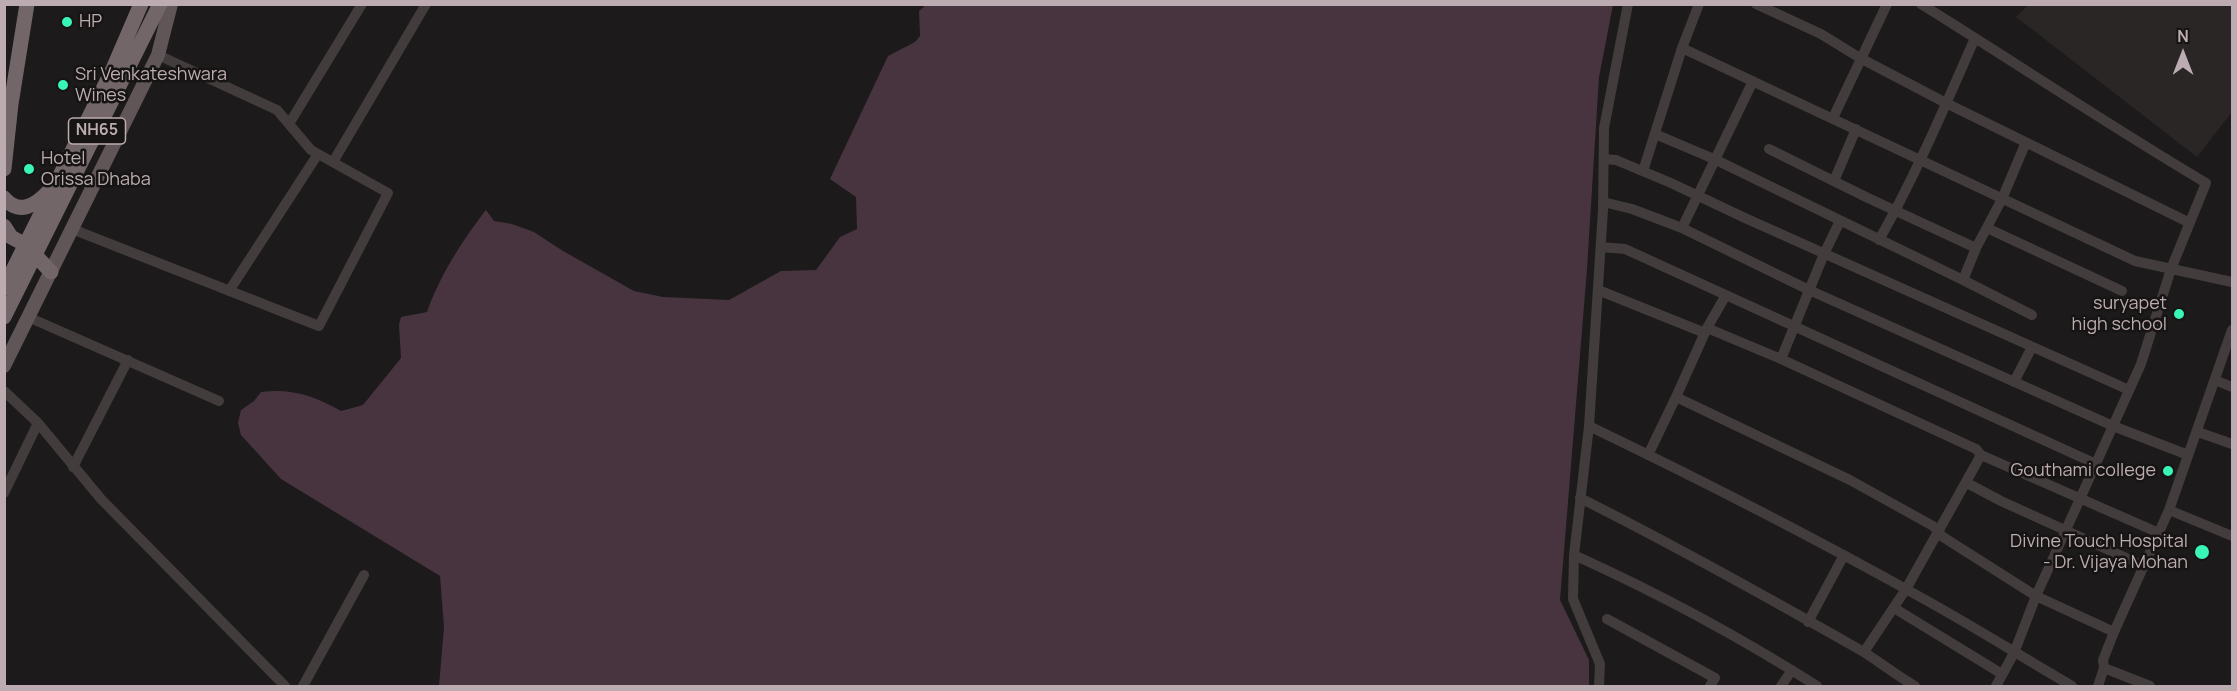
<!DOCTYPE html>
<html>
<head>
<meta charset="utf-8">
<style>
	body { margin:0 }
	#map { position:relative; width:2237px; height:691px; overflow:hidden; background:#1c1a1a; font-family:Manrope,sans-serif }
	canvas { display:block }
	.frame { position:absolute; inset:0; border:6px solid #bcacb1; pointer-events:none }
	.north { position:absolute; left:2153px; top:24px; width:60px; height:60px; -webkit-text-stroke:4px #171514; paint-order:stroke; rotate:0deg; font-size:16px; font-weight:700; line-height:24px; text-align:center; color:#bcacb1 }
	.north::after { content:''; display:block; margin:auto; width:21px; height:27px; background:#bcacb1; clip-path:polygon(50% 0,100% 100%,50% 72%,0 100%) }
</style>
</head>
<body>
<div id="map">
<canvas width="2237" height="691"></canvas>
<div class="frame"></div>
<div class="north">N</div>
</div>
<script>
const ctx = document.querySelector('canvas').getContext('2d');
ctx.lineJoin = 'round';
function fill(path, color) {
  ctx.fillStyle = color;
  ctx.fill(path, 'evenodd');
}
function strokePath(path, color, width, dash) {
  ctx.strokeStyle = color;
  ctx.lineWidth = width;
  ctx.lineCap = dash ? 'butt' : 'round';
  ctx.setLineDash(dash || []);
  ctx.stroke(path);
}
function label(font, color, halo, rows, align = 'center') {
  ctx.font = font + ' Manrope,sans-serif';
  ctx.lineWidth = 5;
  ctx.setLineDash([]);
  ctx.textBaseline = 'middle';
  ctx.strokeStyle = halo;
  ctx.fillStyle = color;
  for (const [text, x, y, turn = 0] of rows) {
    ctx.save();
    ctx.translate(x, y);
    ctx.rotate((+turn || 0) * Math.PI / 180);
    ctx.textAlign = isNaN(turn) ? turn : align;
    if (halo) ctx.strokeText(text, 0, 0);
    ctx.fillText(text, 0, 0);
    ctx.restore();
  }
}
const built = new Path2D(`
	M2028 5H2232V112L2197 157 2016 17Z`);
const water = new Path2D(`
	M926 5H1613L1599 77 1587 269 1560 600 1589 660V686H439L444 627 440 576 281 479 241 435 238 423 241 410 254 401 261 392C291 388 315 396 341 411L363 405 401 358 399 325 401 317 427 312C439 277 463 239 486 210L494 221 512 224 534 232 563 251 634 291 663 297 729 300 781 271 816 270 840 237 857 229 856 197 830 179 888 56 915 42 920 36 919 11Z`);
const minor = new Path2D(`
	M1756 4 1821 34 1860 58 1946 103 2190 223
	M1921 4C2016 63 2110 126 2206 183L2171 269 2141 364 2036 596 2014 653 1996 686
	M1682 48 2135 261 2232 282
	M1833 118 1887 4
	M289 124 362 4
	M1655 134 1714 159 1963 280 1976 248
	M1769 149 1868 198 1976 248 2002 199 2026 142
	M1604 159 1616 160 1671 183 1745 218 2129 390
	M333 162 426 4
	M1643 171 1682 48 1699 4
	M1834 181 1856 129
	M1603 202 1632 209 1682 228 1809 290 2113 426 2188 455
	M1682 228 1753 81
	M1987 228 2122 291
	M72 229 319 326 388 193 311 150 277 110 158 55
	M1879 240C1916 175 1945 106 1975 38
	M1601 247 1625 249 2096 464
	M1963 280 2032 315
	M1598 290 1705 333
	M229 291 318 154
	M28 317 219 401
	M1707 328 1781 359 1976 449 1981 455 2159 533
	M1781 359 1824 254 1840 221
	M2215 380 2232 387
	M2014 382 2032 347
	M4 391 38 423 101 499 285 686
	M1676 397 1707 328 1726 295
	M1589 426 1603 210 1604 128 1628 4
	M2198 432 2232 444
	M1648 455 1676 397 1850 480 1933 526 1943 537 2036 596 2114 632
	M73 467 128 360
	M1967 483 2001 501 2144 566
	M4 493 38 423
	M1580 498C1676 546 1769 598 1862 651 1880 662 1897 676 1915 686
	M2169 510 2232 536
	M1574 555C1658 593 1740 637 1817 686
	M1894 608 2002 674
	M1607 619 1715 678 1710 686
	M1808 622 1844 555
	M1864 652 1906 589 1981 455
	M2104 668 2150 686
	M303 686 364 575
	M1599 686 1600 664 1573 599 1574 555 1589 426C1701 480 1813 537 1922 598 1973 626 2022 657 2072 686
	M1781 686 1792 670
	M2098 686 2104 668 2103 660 2114 632 2169 510 2232 330`);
const major = new Path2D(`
	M4 366 158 55 171 4`);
const highway = new Path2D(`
	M4 169 11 104 27 4
	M4 198C19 216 36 205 49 191
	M4 226 11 237 26 245 51 272
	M4 288 113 69 141 4
	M4 317 160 4`);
const markers = [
	[67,22,6,"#39f5b7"],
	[63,85,6,"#39f5b7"],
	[29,169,6,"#39f5b7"],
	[2179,314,6,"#39f5b7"],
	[2168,471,6,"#39f5b7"],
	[2202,552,8,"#39f5b7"]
];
const shields = [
	[97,131,57]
];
const shieldNames = [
	["NH65",97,131]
];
const poiNames = [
	["HP",79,22],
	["Sri Venkateshwara",75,75],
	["Wines",75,96],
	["Hotel",41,159],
	["Orissa Dhaba",41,180],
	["suryapet",2167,304,"right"],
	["high school",2167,325,"right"],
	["Gouthami college",2156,471,"right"],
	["Divine Touch Hospital",2188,542,"right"],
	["- Dr. Vijaya Mohan",2188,563,"right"]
];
fill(built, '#292625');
fill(water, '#48343f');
strokePath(minor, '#433c3d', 10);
strokePath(major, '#605658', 14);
strokePath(highway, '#726669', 15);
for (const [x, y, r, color] of markers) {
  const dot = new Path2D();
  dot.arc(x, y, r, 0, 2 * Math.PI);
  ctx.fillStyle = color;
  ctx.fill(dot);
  strokePath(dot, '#171514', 2);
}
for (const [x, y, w] of shields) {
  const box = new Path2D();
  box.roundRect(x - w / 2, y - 13, w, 26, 4.5);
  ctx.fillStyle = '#171514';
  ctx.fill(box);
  strokePath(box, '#bcacb1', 1.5);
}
label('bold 16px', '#bcacb1', null, shieldNames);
label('18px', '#bcacb1', '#171514', poiNames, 'left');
</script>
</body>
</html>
